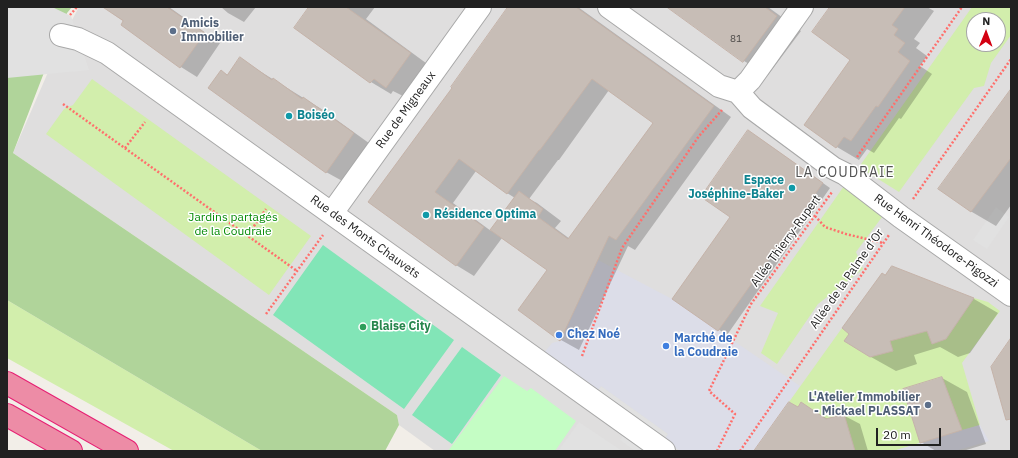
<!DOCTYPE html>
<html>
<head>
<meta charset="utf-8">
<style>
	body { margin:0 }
	#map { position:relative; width:1018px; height:458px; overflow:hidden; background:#f2eee8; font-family:"IBM Plex Sans",sans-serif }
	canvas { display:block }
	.frame { position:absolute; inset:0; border:8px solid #212121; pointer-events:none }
	.north { position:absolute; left:966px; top:12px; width:40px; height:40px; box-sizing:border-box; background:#fff; border:1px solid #a6a6a6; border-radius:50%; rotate:1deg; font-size:11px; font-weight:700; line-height:16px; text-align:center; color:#212121 }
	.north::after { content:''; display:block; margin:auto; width:14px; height:18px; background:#d30011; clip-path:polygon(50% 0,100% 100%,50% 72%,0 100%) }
	.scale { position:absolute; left:876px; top:428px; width:65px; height:18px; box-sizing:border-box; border:2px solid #212121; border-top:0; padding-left:5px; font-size:12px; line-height:14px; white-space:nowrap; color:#212121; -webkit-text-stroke:3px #fff; paint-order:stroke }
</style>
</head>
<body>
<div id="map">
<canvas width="1018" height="458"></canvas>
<div class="frame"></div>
<div class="north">N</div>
<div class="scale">20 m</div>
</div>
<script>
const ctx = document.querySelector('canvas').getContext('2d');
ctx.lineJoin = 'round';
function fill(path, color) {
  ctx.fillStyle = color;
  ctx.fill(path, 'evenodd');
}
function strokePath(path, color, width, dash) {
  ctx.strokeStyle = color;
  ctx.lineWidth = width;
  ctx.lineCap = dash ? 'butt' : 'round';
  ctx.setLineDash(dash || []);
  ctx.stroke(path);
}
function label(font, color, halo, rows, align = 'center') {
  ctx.font = font + ' "IBM Plex Sans",sans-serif';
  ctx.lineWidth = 3;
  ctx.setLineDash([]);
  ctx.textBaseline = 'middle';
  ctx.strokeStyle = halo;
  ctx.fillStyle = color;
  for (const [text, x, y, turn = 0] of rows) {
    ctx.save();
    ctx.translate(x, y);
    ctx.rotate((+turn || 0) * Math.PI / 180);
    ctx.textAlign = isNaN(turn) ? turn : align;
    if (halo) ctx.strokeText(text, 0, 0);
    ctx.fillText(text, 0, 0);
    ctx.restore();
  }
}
const residential = new Path2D(`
	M79 7H1011V451H435L399 425 397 415 13 153 65 33ZM974 20H998V44H974Z`);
const grass = new Path2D(`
	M972 7H1011V35L991 63 984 86 974 88 899 192 859 167ZM974 20H998V44H974Z
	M92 79 311 236 269 295 46 134 64 109 73 105Z
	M844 186 885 213 856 252 863 269 818 304 777 364 761 353 778 313 760 306Z
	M974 298 988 302 1000 311 962 363 980 425 962 430 942 377 903 389 920 443 893 451H837L826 419 801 403 798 407 789 402 842 328 849 334 845 341 870 357 892 351 890 340 927 331 932 344 946 339Z
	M7 300 262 451H174L7 358Z`);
const forest = new Path2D(`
	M7 7H72L67 13 13 153 397 415 399 425 385 451H262L7 300Z`);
const park = new Path2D(`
	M504 376 527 391 531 388 576 421 555 451H448Z`);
const pitch = new Path2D(`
	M323 245 454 340 404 409 273 315Z
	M462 347 501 375 452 444 412 415Z`);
const parking = new Path2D(`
	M7 7H52L71 16 89 70 7 78Z
	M996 207 1009 217 987 249 973 240Z
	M601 386 668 434 664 440 597 392Z
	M579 422 622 451H558Z
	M624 434 647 451H635L620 440Z`);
const plaza = new Path2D(`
	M598 260 672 299 800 386 754 451H680L664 440 668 434 601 386 597 392 544 353 552 343 560 341Z
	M980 425 989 441 955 451H893Z`);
const shadow = new Path2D(`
	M106 7H169L220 43 197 77 181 67 122 25 125 21Z
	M221 7H256L244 22 228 13Z
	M310 7H375L366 19 430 66 407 98 393 91 391 94 371 82 295 28Z
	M510 7H578L731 117 635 250 628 246 579 350 561 340 520 310 548 270 502 238 474 276 456 265 369 202 453 88ZM609 90 654 122 570 239 555 228 561 221 537 203 529 199 558 160H559ZM476 171 507 193 515 198 491 231 453 203Z
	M669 7H768L801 31 768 75 744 61Z
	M832 7H927L934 11 914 39 920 43 916 48 927 56 920 66 932 74 901 119 899 118 874 153 867 149 859 160 837 147 852 60Z
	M240 59 323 110 373 146 346 183 326 172 222 72 228 75Z
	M1011 91V205L996 226 972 212 940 189Z
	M756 136 830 188 727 335 673 299 732 217Z
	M892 268 974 299 998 313 970 353 958 357 940 347 914 355 917 364 896 371 871 357 885 276Z
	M942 378 967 392 986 444 963 451H936L921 442Z
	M801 404 828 419 843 415 860 424 868 451H755L798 408Z`);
const building = new Path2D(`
	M103 7H167L205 33 180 68 121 25 123 21Z
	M309 7H346L411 53 386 88 374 79 370 83 294 28Z
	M508 7H576L714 106 616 240 609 236 560 341 518 310 547 270 490 230 519 191 543 209 538 217 568 239 653 123 592 79 540 150H539L507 194 459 159 435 192 484 227 456 266 368 202 452 88 451 87Z
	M667 7H765L777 16 743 62Z
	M830 7H905L892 25 898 29 894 35 905 43 898 52 910 61 878 107 876 106 851 141 844 137 836 148 804 125 850 60 812 32Z
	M240 57 272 80 273 78 302 99 303 97 354 133 326 173 208 88 221 70 227 75Z
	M1011 89V158L971 212 938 189Z
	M748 130 823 183 718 331 672 299 730 217 701 197Z
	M892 266 974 298 946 339 932 344 927 331 890 341 893 351 870 357 844 341 849 334 842 328 882 273 885 275Z
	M1011 338V419L1006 420 991 367Z
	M942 377 962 430 920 443 903 389Z
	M789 402 798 407 801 402 826 419 844 414 855 451H754Z`);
const path = new Path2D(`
	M70 15 77 7
	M63 104 297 271
	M125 148 145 122
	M857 157 962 7
	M913 199 1011 59
	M815 216 825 227 846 234 883 243
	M247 236 266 209
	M266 314 323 235
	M582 356 622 248 699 136 722 110
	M717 451 735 414 709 391 751 304 832 192
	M740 451 889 235`);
const street = new Path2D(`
	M609 7 719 86 738 92 752 108 833 168 845 174 901 217 1011 295
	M61 35 78 39 107 53 664 451
	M738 92 750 80 802 7
	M332 213 480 7`);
const highway = new Path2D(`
	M7 383 127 451
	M7 415 71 451`);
const markers = [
	[173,31,4,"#5c6f8a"],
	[289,116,4,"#0f9aa8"],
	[792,188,4,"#0f9aa8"],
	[426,215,4,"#0f9aa8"],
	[363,327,4,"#2e9e5b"],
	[559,335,4,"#3f7fe0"],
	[666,346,4,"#3f7fe0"],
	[928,405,4,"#5c6f8a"]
];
const numberNames = [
	["81",736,39]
];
const serviceNames = [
	["Amicis",181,24],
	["Immobilier",181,38],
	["L'Atelier Immobilier",920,398,"right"],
	["- Mickael PLASSAT",920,412,"right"]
];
const streetNames = [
	["Rue de Migneaux",406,110,-54],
	["Rue des Monts Chauvets",365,237,36],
	["Allée Thierry-Rupert",786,241,-54],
	["Rue Henri Théodore-Pigozzi",936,241,36],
	["Allée de la Palme d’Or",847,279,-55]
];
const cultureNames = [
	["Boiséo",297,116],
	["Espace",784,181,"right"],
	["Joséphine-Baker",784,195,"right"],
	["Résidence Optima",434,215]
];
const parkNames = [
	["Jardins partagés",233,218],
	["de la Coudraie",233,232]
];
const leisureNames = [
	["Blaise City",371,327]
];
const shopNames = [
	["Chez Noé",567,335],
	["Marché de",674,339],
	["la Coudraie",674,353]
];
const quarterNames = [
	["LA COUDRAIE",845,173]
];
fill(residential, '#dfdede');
fill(grass, '#d2eeac');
fill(forest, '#b0d49a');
fill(park, '#c4fdc4');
fill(pitch, '#82e5b7');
fill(parking, '#e1e1e1');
fill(plaza, '#dcdde8');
fill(shadow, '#0003');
fill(building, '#c7bdb6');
strokePath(building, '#c5b3a9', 1);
strokePath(street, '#a8a8a8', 24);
strokePath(highway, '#e61f73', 24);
strokePath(path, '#ff6f6c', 2.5, [2, 2]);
strokePath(street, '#fff', 22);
strokePath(highway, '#ed8ca6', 22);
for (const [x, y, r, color] of markers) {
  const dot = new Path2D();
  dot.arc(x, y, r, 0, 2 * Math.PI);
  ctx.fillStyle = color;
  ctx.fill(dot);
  strokePath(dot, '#fff', 1.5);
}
label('10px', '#4a4846', null, numberNames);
label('bold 12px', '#4e5e75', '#fff', serviceNames, 'left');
label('12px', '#212121', '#fff', streetNames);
label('bold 12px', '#0d838f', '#fff', cultureNames, 'left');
label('12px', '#058a06', '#fff', parkNames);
label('bold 12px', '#27864d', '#fff', leisureNames, 'left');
label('bold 12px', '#366cbe', '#fff', shopNames, 'left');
ctx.letterSpacing = '1px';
label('14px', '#545454', '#fff', quarterNames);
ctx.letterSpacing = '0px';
</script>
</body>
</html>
